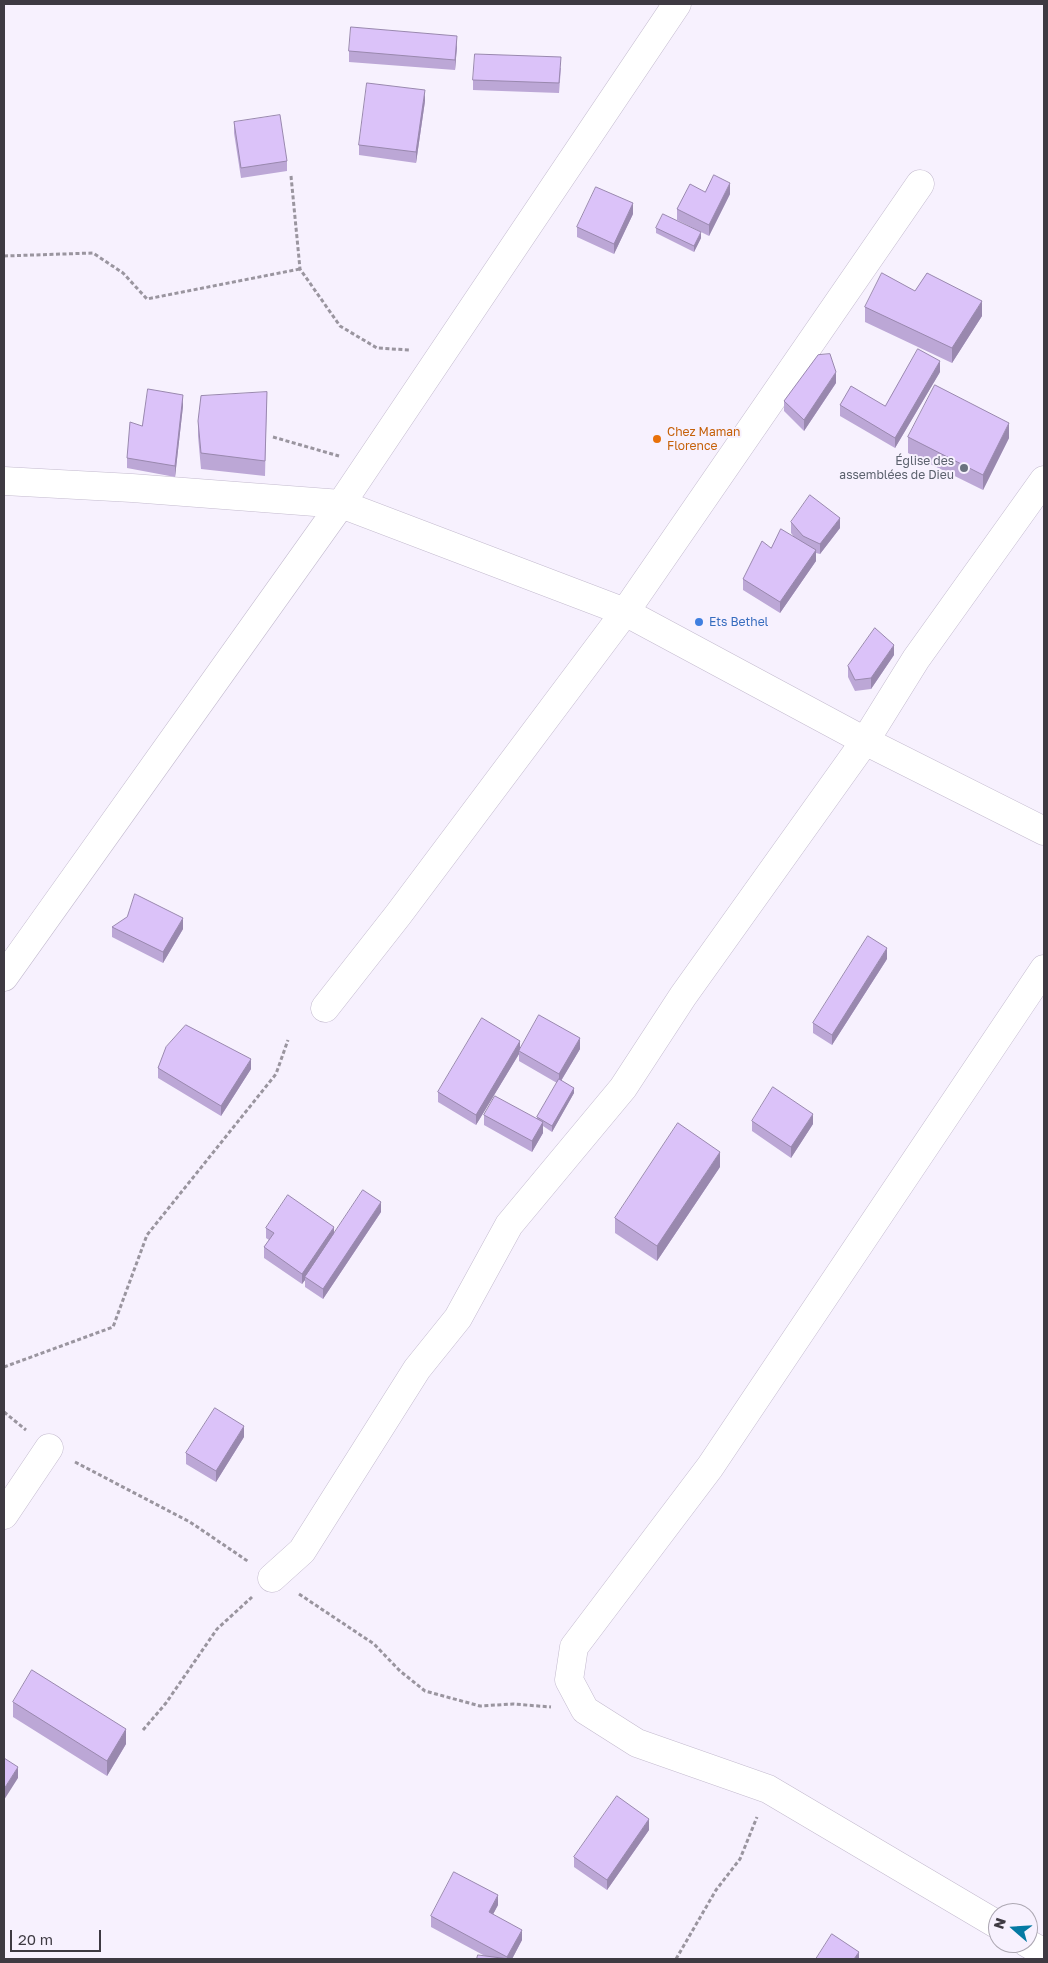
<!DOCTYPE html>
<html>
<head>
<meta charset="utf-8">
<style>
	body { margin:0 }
	#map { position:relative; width:1048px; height:1963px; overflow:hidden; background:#f7f1fe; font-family:"Golos Text",sans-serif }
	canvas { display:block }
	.frame { position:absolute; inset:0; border:5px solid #3e3a42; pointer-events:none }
	.north { position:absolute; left:988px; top:1903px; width:50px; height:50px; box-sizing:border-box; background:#f7f1fe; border:1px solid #ada8b3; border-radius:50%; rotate:289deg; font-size:14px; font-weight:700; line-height:20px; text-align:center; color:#3e3a42 }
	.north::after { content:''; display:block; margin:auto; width:18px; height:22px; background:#057aa3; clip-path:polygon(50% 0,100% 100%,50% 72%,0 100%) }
	.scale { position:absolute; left:10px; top:1930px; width:91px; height:22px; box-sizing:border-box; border:2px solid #3e3a42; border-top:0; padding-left:6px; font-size:15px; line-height:18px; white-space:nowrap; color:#3e3a42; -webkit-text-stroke:4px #f7f1fe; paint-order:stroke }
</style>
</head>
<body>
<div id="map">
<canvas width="1048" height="1963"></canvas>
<div class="frame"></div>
<div class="north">N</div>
<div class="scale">20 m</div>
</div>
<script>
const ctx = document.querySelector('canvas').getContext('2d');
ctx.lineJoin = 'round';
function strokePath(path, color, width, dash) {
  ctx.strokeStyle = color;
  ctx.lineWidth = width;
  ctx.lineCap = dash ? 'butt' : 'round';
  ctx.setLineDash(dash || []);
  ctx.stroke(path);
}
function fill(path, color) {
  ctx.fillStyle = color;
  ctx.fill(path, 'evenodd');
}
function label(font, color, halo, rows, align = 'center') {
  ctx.font = font + ' "Golos Text",sans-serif';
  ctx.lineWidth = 4;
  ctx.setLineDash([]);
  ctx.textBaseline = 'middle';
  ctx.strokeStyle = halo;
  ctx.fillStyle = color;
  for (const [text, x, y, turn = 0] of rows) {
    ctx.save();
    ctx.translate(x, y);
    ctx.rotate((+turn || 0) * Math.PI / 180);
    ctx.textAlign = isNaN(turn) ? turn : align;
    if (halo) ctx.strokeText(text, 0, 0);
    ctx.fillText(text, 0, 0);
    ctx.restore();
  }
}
const path = new Path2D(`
	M291 176 300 269 340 326 377 348 410 350
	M4 256 93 253 123 273 147 299 300 269
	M273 437 339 456
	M4 1367 113 1327 147 1235 276 1074 288 1040
	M4 1412 26 1430
	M75 1462 190 1522 249 1562
	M299 1594 374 1644 400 1671 425 1691 480 1706 513 1704 551 1707
	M143 1730 166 1703 217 1629 252 1597
	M676 1959 716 1890 740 1859 757 1817`);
const street = new Path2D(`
	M4 481 132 488 341 504 625 612 865 741 1044 831
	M4 977 341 504 677 4
	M325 1008 398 915 625 612 920 184
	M4 1515 49 1448
	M272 1578 302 1551 417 1369 458 1318 509 1225 623 1088 683 996 865 741 916 659 1044 480
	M998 1925 768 1789 637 1743 585 1710 569 1680 574 1647 710 1467 1044 969
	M1027 1943 1044 1953`);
const wall = new Path2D(`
	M457 46 455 70 349 62V51Z
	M561 68 559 93 473 90V80Z
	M425 101 416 163 359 155V145Z
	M234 122 287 161V171L241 178 234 133Z
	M705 192 730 194 709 236 677 220V209Z
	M633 214 614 254 577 237V227Z
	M656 228 701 238 694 252 656 233Z
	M915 291 982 316 952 363 865 322V307Z
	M940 372 895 448 840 416V405L885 406Z
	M836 383 804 431 784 411V401Z
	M267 392 265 476 201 469 198 436V421Z
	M183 406 175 477 127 468V458L142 426Z
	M908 437 1009 438 983 490 908 453Z
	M791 522 840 528 820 554 816 553V561L780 613 743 590V579L771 548 794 537 791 533Z
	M894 655 871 689 855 691 848 677V666Z
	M112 927 183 929 163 963 112 937Z
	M887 959 832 1045 813 1033V1023Z
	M520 1049H580L561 1081 574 1093 552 1132 543 1126V1133L532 1152 484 1125V1115L537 1119V1117L557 1083 519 1061V1054L476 1125 438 1102V1092Z
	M158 1068 251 1069 221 1116 158 1078Z
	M752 1121 813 1124 791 1158 752 1131Z
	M720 1167 657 1261 615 1233V1218Z
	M381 1212 323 1299 305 1287V1280L302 1284 264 1258V1247L269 1240 266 1238V1228L334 1233Z
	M244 1437 216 1482 186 1464V1453Z
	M13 1702 126 1744 107 1776 13 1717Z
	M649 1830 607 1890 574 1867V1857Z
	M498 1905 493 1914 522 1940 512 1959H477L485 1956 431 1927V1916Z`);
const shadedWall = new Path2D(`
	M457 36V46L455 70V60Z
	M425 90V101L416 163V152Z
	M730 183V194L709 236V225Z
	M633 203V214L614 254V244Z
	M701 232V238L694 252V246Z
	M982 301V316L952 363V348Z
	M940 361V372L895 448V438Z
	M836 372V383L804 431V420Z
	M183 395V406L175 477V466Z
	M1009 423V438L983 490V475Z
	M840 518V528L820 554V544Z
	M816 550V561L780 613V602Z
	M894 645V655L871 689V678Z
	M183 918V929L163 963V952Z
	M887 948V959L832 1045V1035Z
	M580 1038V1049L559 1084V1074Z
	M520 1041V1051H519V1054L476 1125V1115Z
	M251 1059V1069L221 1116V1106Z
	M574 1088V1093L552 1132V1126Z
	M813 1114V1124L791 1158V1147Z
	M543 1122V1133L532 1152V1141Z
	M720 1152V1167L657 1261V1246Z
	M381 1202V1212L323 1299V1289Z
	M334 1227V1237L305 1277V1280L302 1284V1274Z
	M244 1426V1437L216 1482V1471Z
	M126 1729V1744L107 1776V1761Z
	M18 1767V1778L4 1800V1789Z
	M649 1819V1830L607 1890V1880Z
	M498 1895V1905L489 1922V1912Z
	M522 1930V1940L512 1959H507V1957Z
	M859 1952V1959H854Z`);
const building = new Path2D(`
	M351 27 457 36 455 60 349 51Z
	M475 54 561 57 559 83 473 80Z
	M367 83 425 90 416 152 359 145Z
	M280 115 287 161 241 168 234 122Z
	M714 175 730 183 709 225 677 209 690 184 705 192Z
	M596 187 633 203 614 244 577 227Z
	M663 214 701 232 694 246 656 228Z
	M882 273 915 291 927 273 982 301 952 348 865 307Z
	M918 349 940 361 895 438 840 405 851 386 885 406Z
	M830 354 836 372 804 420 784 401 818 355Z
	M935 385 1009 423 983 475 908 437Z
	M148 389 183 395 175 466 127 458 130 422 142 426Z
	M267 392 265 461 201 453 198 421 201 396Z
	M810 495 840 518 820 544 803 536 791 522Z
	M781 529 816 550 780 602 743 579 762 541 771 548Z
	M875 628 894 645 871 678 855 680 848 666Z
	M135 894 183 918 163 952 112 927 127 917Z
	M868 936 887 948 832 1035 813 1023Z
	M539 1015 580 1038 559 1074 519 1051Z
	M482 1018 520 1041 476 1115 438 1092Z
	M186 1025 251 1059 221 1106 158 1068 166 1047Z
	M559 1079 574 1088 552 1126 537 1117Z
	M773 1087 813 1114 791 1147 752 1121Z
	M495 1096 543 1122 532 1141 484 1115Z
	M678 1123 720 1152 657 1246 615 1218Z
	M363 1190 381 1202 323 1289 305 1277Z
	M288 1195 334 1227 302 1274 264 1247 274 1233 266 1228Z
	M215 1408 244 1426 216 1471 186 1453Z
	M32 1670 126 1729 107 1761 13 1702Z
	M4 1758 18 1767 4 1789Z
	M617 1796 649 1819 607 1880 574 1857Z
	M454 1872 498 1895 489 1912 522 1930 507 1957 431 1916Z
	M832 1934 859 1952 854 1959H816Z
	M478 1955 509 1959H477Z`);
const markers = [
	[657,439,5,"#e8710a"],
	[964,468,5,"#6b7280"],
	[699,622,5,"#3f7fe0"]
];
const foodNames = [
	["Chez Maman",667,432],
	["Florence",667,446]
];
const worshipNames = [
	["Église des",954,461],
	["assemblées de Dieu",954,475]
];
const shopNames = [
	["Ets Bethel",709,622]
];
strokePath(street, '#c3bace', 29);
strokePath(path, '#9a959f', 3, [4, 2.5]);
strokePath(street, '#fff', 28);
fill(wall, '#bca7d6');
fill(shadedWall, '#9988ae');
fill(building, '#dbc2f9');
strokePath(building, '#9988ae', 1);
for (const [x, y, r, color] of markers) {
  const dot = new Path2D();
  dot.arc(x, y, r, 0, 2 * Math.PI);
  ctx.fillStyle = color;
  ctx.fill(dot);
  strokePath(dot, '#f7f1fe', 2);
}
label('12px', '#c56008', '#f7f1fe', foodNames, 'left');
label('12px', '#5b616d', '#f7f1fe', worshipNames, 'right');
label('12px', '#366cbe', '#f7f1fe', shopNames, 'left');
</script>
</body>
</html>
